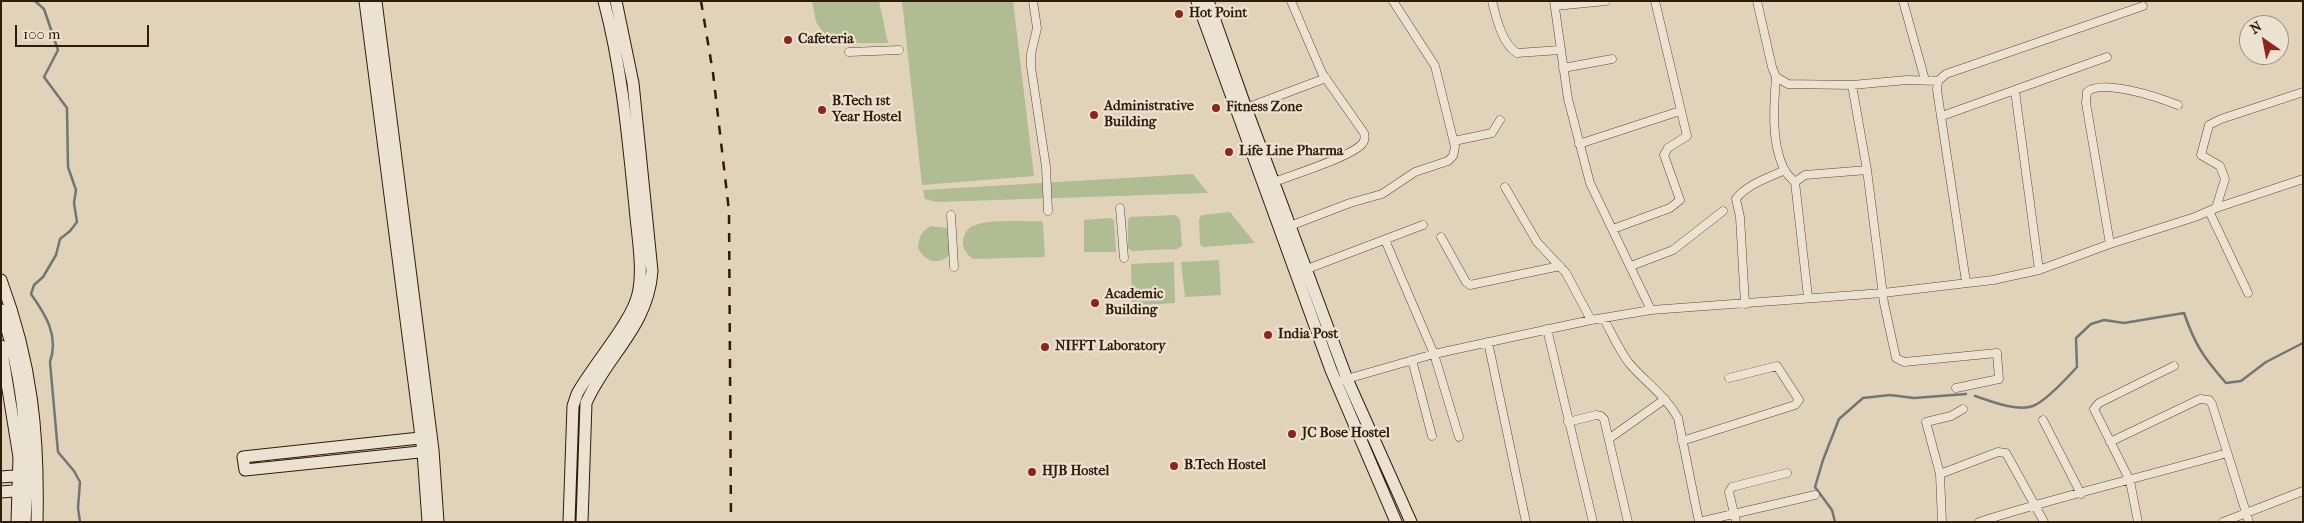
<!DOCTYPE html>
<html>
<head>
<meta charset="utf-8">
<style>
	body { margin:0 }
	#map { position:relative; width:2304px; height:523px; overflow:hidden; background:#e1d3ba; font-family:"IM FELL French Canon",serif }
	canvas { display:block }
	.frame { position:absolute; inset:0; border:2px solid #2f1c08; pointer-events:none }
	.north { position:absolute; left:2239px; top:15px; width:50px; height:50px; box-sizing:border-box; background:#ece2d2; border:1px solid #a09381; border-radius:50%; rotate:327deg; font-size:14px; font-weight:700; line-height:20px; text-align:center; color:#2f1c08 }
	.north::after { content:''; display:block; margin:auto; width:18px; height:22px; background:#8f2418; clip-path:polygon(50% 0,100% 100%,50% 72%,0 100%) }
	.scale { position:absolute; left:15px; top:25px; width:134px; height:22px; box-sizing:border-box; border:2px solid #2f1c08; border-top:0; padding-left:6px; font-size:15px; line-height:18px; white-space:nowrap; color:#2f1c08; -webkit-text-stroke:4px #ece2d2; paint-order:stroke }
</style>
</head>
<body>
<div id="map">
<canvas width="2304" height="523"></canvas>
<div class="frame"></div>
<div class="north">N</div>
<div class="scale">100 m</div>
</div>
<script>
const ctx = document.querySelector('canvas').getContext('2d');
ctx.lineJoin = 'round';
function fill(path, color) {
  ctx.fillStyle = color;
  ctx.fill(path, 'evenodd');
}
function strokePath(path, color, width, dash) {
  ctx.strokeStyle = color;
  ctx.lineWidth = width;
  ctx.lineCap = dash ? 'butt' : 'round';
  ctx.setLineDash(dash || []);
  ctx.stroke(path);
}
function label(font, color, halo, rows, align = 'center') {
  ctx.font = font + ' "IM FELL French Canon",serif';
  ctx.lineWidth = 4.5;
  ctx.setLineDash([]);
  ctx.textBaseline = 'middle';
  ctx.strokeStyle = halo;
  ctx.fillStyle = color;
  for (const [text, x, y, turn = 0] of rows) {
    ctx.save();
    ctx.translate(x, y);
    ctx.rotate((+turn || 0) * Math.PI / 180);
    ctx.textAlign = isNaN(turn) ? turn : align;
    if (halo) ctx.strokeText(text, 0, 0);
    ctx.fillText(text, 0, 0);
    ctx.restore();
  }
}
const green = new Path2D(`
	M812 1H879L888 43H831L816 22Z
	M902 1H1013L1034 176 922 185Z
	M1193 174 1208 193 937 202 925 199 923 190Z
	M1230 212 1255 243 1203 247 1200 244 1199 219 1202 215Z
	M1176 215 1180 220 1182 246 1177 249 1132 251 1128 248V220L1130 217Z
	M1110 218 1114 220 1116 252H1084V220Z
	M1041 221 1043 224 1045 257 973 259C967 254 962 249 963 240 964 235 967 229 971 227 986 218 1024 222 1041 221Z
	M931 226 946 228 949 234 950 255C937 266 926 262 918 248 919 237 921 231 931 226Z
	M1219 260 1221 295 1185 297 1181 262Z
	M1174 262 1175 303 1132 306 1131 264Z`);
const stream = new Path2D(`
	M35 1 44 9 58 50 44 77 67 108 68 167 76 190 74 203 77 222 70 231 60 239 56 255 43 277 34 285 31 294C46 315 59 336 50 362L58 452 74 471 80 482 78 508 80 522
	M1975 396C1990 401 2017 412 2033 406 2046 401 2067 378 2077 367L2076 338 2091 324 2104 320 2124 323 2184 313C2195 345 2204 358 2226 383L2241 381 2266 362 2303 343
	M1835 522 1832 510 1815 487 1823 460 1839 419 1863 398 1890 395 1914 398 1966 394`);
const street = new Path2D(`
	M1033 1 1037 28 1031 54V67L1046 167 1048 211
	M1492 1C1496 17 1502 44 1517 53L1560 50
	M1554 1 1568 99 1590 183 1651 310
	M1757 1 1772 67 1776 77 1788 84 1852 85 1907 80 1938 81
	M1903 1 1925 80
	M1555 6 1606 1
	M849 52 899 50
	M1563 68 1612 59
	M1776 77C1774 105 1771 140 1783 167 1785 173 1791 178 1795 182
	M1852 85 1867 170 1884 303 1896 358 1904 362 1997 353 1999 379 1956 388
	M2015 91 2039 270
	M1246 108 1326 78
	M1942 116 2107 57
	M1454 141 1492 133 1500 120
	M1579 144 1680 111
	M1274 182C1292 175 1351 157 1362 144 1365 141 1365 137 1364 133L1322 73 1291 1
	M1505 187 1537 242 1566 273 1591 320
	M1120 208 1124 258
	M2216 208 2303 179
	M2209 211 2248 293
	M951 215 954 267
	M1290 226 1350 203 1382 194 1415 172 1448 161 1453 156 1455 147 1435 66 1393 1
	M1613 229 1670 208 1680 200 1664 155 1668 148 1687 136 1655 1
	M1441 237 1466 282 1470 285 1560 266
	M1385 240 1434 354 1459 437
	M2110 244 2086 103 2087 92C2102 78 2160 98 2178 105
	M1631 266 1673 250 1723 211
	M1307 269 1423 225
	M1966 282 1937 90 1938 81 1946 74 2143 6
	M1808 297 1795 182 1805 175 1867 170
	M1745 304 1740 217 1736 199C1747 184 1768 178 1785 170
	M1604 319C1612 334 1619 350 1629 363 1645 382 1666 396 1678 418L1699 522
	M1547 329 1593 522
	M1488 342 1526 522
	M1412 360 1432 436
	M1343 380 1434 354 1591 320 1651 310 1883 293 1993 280 2039 270 2110 244 2195 217 2216 208 2225 179 2220 166 2201 155 2209 125 2221 119 2303 92
	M2043 420 2081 494
	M1568 422 1596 415 1601 416 1604 419 1628 522
	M1610 438 1665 399
	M1682 441 1795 405 1799 400 1777 366 1729 378
	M2110 442 2200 399 2209 400 2212 404 2249 522
	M1940 474 1998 452 2006 453 2044 522
	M1699 522 1815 495
	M1736 522 1729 492 1732 487 1787 473
	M1942 522 1940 474 1926 422 1951 416 1963 409
	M1979 522C2060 496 2144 477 2227 453
	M2138 522 2130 481 2094 409 2099 403 2174 366
	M2223 522 2303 491`);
const secondary = new Path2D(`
	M365 1 423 452 428 522
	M376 1 433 450 438 522
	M1197 1 1331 370 1396 522
	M1208 1 1246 108 1347 379 1411 522
	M1 280C32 363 39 434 37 522
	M1 310C24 378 30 451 25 522
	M1 346 19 457 17 522
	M429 437 243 457 245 470 429 451
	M1 477 27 475
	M1 492 24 490
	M569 522 573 406 577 394C592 366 632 322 638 294 644 269 637 233 635 207 628 138 622 69 604 1
	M582 522 586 403C607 355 648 327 652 271L633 83 616 1`);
const rail = new Path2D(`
	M701 1 713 73 729 211 731 522`);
const markers = [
	[1179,14,5,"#8f2418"],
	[788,40,5,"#8f2418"],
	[1216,108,5,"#8f2418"],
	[822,110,5,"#8f2418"],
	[1094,115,5,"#8f2418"],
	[1229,152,5,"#8f2418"],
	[1095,303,5,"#8f2418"],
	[1268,335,5,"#8f2418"],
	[1045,347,5,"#8f2418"],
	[1292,434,5,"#8f2418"],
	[1174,466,5,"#8f2418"],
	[1032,472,5,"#8f2418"]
];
const poiNames = [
	["Hot Point",1189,14],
	["Cafeteria",798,40],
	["B.Tech 1st",832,102],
	["Year Hostel",832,118],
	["Administrative",1104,107],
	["Building",1104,123],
	["Fitness Zone",1226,108],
	["Life Line Pharma",1239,152],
	["Academic",1105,295],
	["Building",1105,311],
	["India Post",1278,335],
	["NIFFT Laboratory",1055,347],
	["JC Bose Hostel",1302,434],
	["B.Tech Hostel",1184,466],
	["HJB Hostel",1042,472]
];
fill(green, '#b0bd92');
strokePath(stream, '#707774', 2.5);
strokePath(street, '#5c4a34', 9);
strokePath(secondary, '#2f1c08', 13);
strokePath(street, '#ece2d2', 8);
strokePath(secondary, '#ece2d2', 11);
strokePath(rail, '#2f1c08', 2.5, [9, 9]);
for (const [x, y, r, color] of markers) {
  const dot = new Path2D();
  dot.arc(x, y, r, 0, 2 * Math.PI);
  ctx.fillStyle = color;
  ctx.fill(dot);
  strokePath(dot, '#ece2d2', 2);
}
label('bold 14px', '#2f1c08', '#ece2d2', poiNames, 'left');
</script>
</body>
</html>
